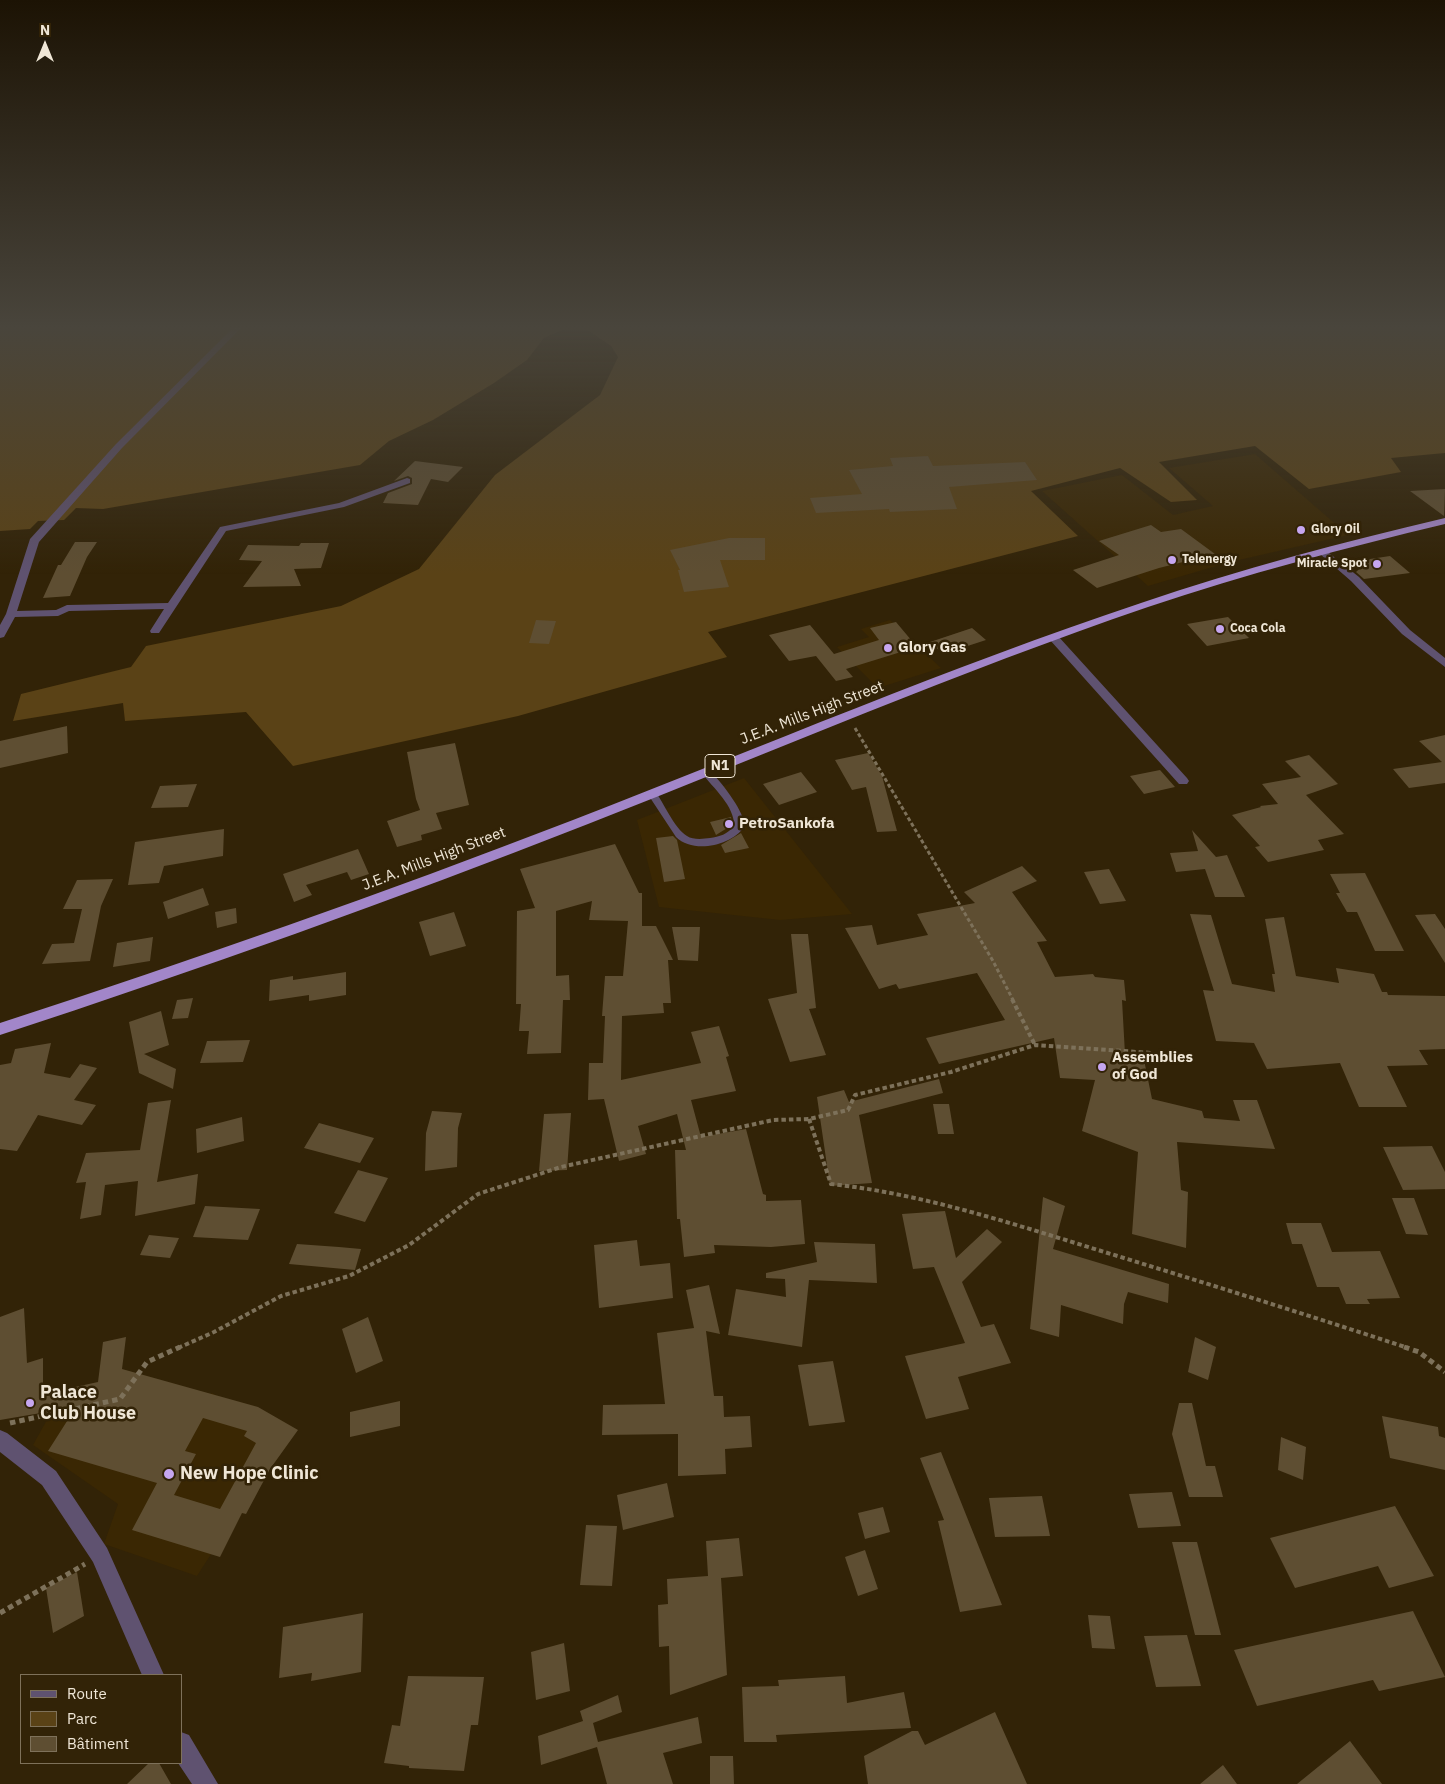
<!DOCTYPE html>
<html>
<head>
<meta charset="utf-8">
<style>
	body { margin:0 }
	#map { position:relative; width:1445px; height:1784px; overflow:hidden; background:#322307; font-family:"IBM Plex Sans",sans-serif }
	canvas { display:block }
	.legend { position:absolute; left:20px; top:1674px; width:162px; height:90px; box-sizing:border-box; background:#322307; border:1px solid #7e715a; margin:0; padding:6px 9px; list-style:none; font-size:15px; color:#efe6d6 }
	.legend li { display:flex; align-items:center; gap:10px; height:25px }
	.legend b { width:25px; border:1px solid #7e715a }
	.north { position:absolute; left:20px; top:20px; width:50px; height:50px; -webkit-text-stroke:4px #322307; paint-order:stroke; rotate:0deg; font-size:14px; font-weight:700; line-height:20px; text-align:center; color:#efe6d6 }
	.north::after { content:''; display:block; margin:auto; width:18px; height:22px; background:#efe6d6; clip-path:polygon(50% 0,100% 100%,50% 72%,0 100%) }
</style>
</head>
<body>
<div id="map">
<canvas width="1445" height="1784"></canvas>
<ul class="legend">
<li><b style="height:6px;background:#5f5270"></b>Route</li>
<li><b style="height:14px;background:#5a4216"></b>Parc</li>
<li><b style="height:14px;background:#5e4e32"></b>Bâtiment</li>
</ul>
<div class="north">N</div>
</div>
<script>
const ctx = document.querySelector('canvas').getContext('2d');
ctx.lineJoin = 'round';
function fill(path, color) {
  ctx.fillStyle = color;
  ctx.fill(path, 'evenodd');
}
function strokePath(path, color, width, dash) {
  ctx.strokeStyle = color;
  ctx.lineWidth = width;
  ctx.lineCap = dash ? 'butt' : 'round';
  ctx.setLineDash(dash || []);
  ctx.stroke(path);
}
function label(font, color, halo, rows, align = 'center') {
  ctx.font = font + ' "IBM Plex Sans",sans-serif';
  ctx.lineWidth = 5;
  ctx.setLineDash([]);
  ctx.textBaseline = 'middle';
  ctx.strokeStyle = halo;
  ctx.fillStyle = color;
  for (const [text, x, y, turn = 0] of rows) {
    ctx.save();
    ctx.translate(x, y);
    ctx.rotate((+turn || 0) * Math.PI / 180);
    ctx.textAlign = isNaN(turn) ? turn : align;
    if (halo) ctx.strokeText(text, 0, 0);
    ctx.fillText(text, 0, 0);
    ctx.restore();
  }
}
const built = new Path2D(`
	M1255 454 1348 535 1230 562 1148 586 1042 491 1122 475 1173 515 1213 506 1169 468Z
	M890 620 941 668 878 688 837 647 869 637 861 629Z
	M744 778 852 914 780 920 659 907 637 820Z
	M212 1393 286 1437 197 1576 104 1544 118 1504 33 1445 48 1418 117 1405 197 1406Z`);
const green = new Path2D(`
	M0 325H1445V453L1391 458 1401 472 1309 489 1255 446 1159 462 1197 500 1171 502 1120 468 1031 491 1078 536 708 632 727 657 518 716 293 766 246 712 125 721 123 703 13 721 21 694 131 667 146 646 341 606 419 569 495 475 600 395 618 357 611 346 589 331 563 330 544 338 527 360 494 383 433 420 389 441 360 465 103 509 76 508 64 520 38 521 30 529 0 531Z`);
const building = new Path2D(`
	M928 456 933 466 1025 462 1037 480 949 487 957 509 890 512 889 509 816 513 810 498 862 494 849 470 893 466 890 458Z
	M415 461 463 467 448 482 431 479 418 505 383 503 388 493 412 484V478L408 476 394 481Z
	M1445 489 1444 516 1410 491Z
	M1151 525 1161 532 1181 529 1215 554 1159 568 1097 588 1073 570 1119 555 1099 541Z
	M729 538H765V560H720L729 587 684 592 678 570H680L670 550Z
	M75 542H97L87 557 70 596 43 598 58 565H61Z
	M301 543H329L321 568 294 569 301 586 243 587 262 561 239 560 248 545 299 546Z
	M1390 556 1410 573 1364 579 1356 572 1370 559Z
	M1228 617 1249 638 1207 646 1187 624Z
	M536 620 556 621 549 644 529 643Z
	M896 622 917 647 846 669 853 677 836 681 816 656 789 661 769 635 810 625 834 654 879 640 870 628Z
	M972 628 986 640 943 654 930 642Z
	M67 726 68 753 0 768V741Z
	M1445 735V783L1409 788 1393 769 1442 762 1419 741Z
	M455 743 469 805 436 813 442 829 421 835 422 840 397 847 387 821 420 810 416 799 407 752Z
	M868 753 882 776 897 831 877 832 866 787 852 790 835 760Z
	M1309 755 1338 784 1306 795 1344 834 1318 840 1324 850 1268 862 1255 847 1260 846 1232 815 1261 807 1260 806 1278 804 1262 784 1301 777 1285 761Z
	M1160 770 1175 787 1144 794 1130 776Z
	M801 772 817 792 779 805 763 784Z
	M197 784 188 807 151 808 160 786Z
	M731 817 732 825 716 835 710 822Z
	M224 829 223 856 164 866 159 883 128 885 135 842Z
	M1192 830 1216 857 1227 855 1245 897H1215L1205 869 1176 872 1170 853 1198 851Z
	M741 833 749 848 725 853 721 845Z
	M673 836 677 840 685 879 664 882 656 838Z
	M615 844 639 893H642V926H656L673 960H668L671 1003H663L664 1013 622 1016 621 1080 701 1063 691 1032 719 1026 729 1056 726 1057 736 1091 691 1100 701 1137 746 1129 763 1194 766 1195V1201L801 1200 805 1244 771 1247 714 1245 715 1253 684 1257 680 1219H677L675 1150H686L677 1114 638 1126 646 1154 619 1161 604 1099 588 1100 589 1063H603L605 1016H602L605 976H623L628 921 589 920 592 901 556 911V976L569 975 570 1000H563L561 1053 527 1054 529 1031H519L521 1004H516L517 911 535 908 520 869Z
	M358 849 369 874 351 880 347 872 306 885 312 895 294 902 283 874Z
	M1022 866 1037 881 1012 892 1047 941 1037 942 1055 977 1093 974 1095 977 1124 980 1126 1001 1122 1000 1125 1054 1143 1055 1152 1099 1202 1111 1204 1118 1240 1121 1233 1100H1257L1275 1149 1177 1142 1181 1190 1188 1192 1186 1248 1132 1234 1138 1152 1082 1131 1095 1080 1060 1078 1054 1038 939 1064 926 1038 1005 1020 977 973 899 989 896 984 879 989 845 928 872 925 877 945 928 935 917 914 975 903 964 892Z
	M1109 869 1126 901 1100 904 1084 872Z
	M1365 873 1404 951H1375L1357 912H1347L1336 893H1340L1330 874Z
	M113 879 101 906 90 961 42 964 52 944 74 943 82 909H63L77 880Z
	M203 888 209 905 168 919 163 902Z
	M236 908 237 923 217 928 215 912Z
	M454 912 466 946 430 956 419 922Z
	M1190 914 1211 915 1232 984 1275 992 1272 974H1275L1265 919 1284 917 1296 976 1339 983 1336 968 1374 974 1382 992H1387L1388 995 1445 996V1049L1419 1050 1428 1065 1387 1066 1407 1107H1359L1340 1063 1267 1069 1254 1043 1216 1041 1203 990 1214 991Z
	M1435 914 1445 929V963L1415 915Z
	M672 927H700L698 961 678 960Z
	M791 934H808L816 1008 809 1009 826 1055 790 1062 768 999 797 993Z
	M153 937 150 961 113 967 117 943Z
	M346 972V995L309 1001V995L269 1001 270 980 293 976V980Z
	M193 998 188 1018 172 1019 177 1000Z
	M161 1011 169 1045 144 1054 176 1069 173 1089 139 1073 129 1022Z
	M250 1040 243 1062 200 1063 207 1041Z
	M51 1043 44 1073 70 1078 80 1064 97 1068 74 1100 96 1105 82 1125 38 1115 17 1151 0 1149V1065L11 1063 15 1049Z
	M939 1079 943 1093 859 1115 872 1183 830 1186 817 1097 844 1090 849 1102Z
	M171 1100 157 1182 198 1174 195 1204 135 1216 138 1181 105 1185 101 1215 80 1219 86 1182 76 1183 86 1153 140 1150 148 1103Z
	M933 1104H949L954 1134H938Z
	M432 1111 462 1113 458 1128 457 1167 425 1171 426 1133Z
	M571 1113 567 1170 539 1171 544 1114Z
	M242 1117 244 1141 197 1153 196 1129Z
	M319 1123 374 1138 360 1163 304 1148Z
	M1432 1146 1445 1172V1189L1403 1190 1383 1147Z
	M358 1170 388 1178 365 1222 334 1213Z
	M1043 1197 1065 1206 1053 1249 1169 1284 1168 1303 1128 1292 1124 1304 1123 1324 1061 1305 1059 1337 1030 1329Z
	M1392 1198H1414L1428 1235 1406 1234Z
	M205 1206 260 1209 248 1240 193 1237Z
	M945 1211 956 1258 987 1229 1002 1242 962 1282 981 1327 994 1324 1011 1363 958 1377 969 1409 926 1419 905 1356 965 1343 934 1267 913 1269 902 1214Z
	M1286 1223H1321L1332 1252 1380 1251 1400 1298 1367 1299 1370 1304H1346L1339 1287H1317L1302 1244H1292Z
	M149 1235 179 1238 170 1258 140 1255Z
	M637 1240 640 1266 670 1263 673 1298 599 1308 594 1245Z
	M814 1242 875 1244 877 1283 809 1280 802 1347 728 1335 736 1289 786 1297 785 1279 766 1278V1273L817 1262Z
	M297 1244 339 1247 361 1249 355 1270 289 1264Z
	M709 1285 720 1334 706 1331 714 1396H723L724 1417 750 1416 752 1447 725 1449 726 1474 678 1476V1434L602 1435 603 1405 665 1404 657 1333 694 1328 686 1290Z
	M24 1308 27 1363 43 1358V1394L98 1382 103 1342 126 1337 122 1369 258 1407 298 1430 270 1469 246 1514 242 1513 220 1557 132 1530 157 1483 48 1451 76 1407 0 1420V1317ZM203 1418 247 1431 244 1436 256 1443 220 1509 174 1495 196 1454 185 1451Z
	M368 1317 383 1361 356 1373 342 1329Z
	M1195 1337 1216 1347 1208 1380 1188 1372Z
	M833 1361 845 1422 809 1426 798 1365Z
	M400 1401V1426L350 1437V1412Z
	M1179 1403H1192L1206 1466H1215L1223 1497H1189L1172 1434Z
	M1382 1416 1438 1427 1439 1436 1445 1438V1470L1390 1458Z
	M1281 1437 1306 1447 1303 1480 1278 1470Z
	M941 1452 1002 1605 960 1612 938 1521 944 1520 920 1458Z
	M667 1483 674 1517 623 1530 617 1495Z
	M1172 1492 1181 1526 1138 1528 1129 1494Z
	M1042 1496 1050 1536 995 1537 989 1498Z
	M1395 1506 1434 1576 1389 1588 1378 1566 1295 1588 1270 1538Z
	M883 1507 890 1532 865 1539 858 1513Z
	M586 1525 617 1526 612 1586 580 1585Z
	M739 1538 743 1576 721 1578 727 1675 670 1695 669 1646 659 1647 658 1605 668 1604 667 1579 708 1576 706 1541Z
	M1172 1542H1197L1221 1635H1195Z
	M865 1550 878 1589 858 1596 845 1557Z
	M77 1572 84 1616 53 1633 46 1588Z
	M1413 1611 1445 1677 1379 1691 1373 1680 1257 1706 1234 1650Z
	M363 1613 361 1672 311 1681 312 1673 279 1678 283 1627Z
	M1088 1615 1110 1616 1115 1649 1092 1648Z
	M1187 1635 1201 1686 1156 1687 1144 1636Z
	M564 1643 570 1691 536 1700 531 1652Z
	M408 1676 484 1677 478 1725H471L464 1771 409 1768V1766L384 1763 392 1725 400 1726Z
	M845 1676 847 1703 904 1692 911 1728 776 1735 777 1742H744L742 1687 779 1686 778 1680Z
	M618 1695 622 1712 593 1723 598 1742 698 1717 702 1743 663 1753 673 1784H607L597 1747 541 1765 538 1736 583 1721 580 1711Z
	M995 1712 1027 1784H868L864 1756 912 1731H918L925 1745Z
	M1350 1741 1382 1784H1297Z
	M710 1756H733L734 1784H710Z
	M149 1763H159L171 1784H127Z
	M1223 1765 1237 1784H1200Z`);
const pathFar2 = new Path2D(`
	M855 728 993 961 1013 1000`);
const pathFar1 = new Path2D(`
	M1012 999 1035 1045
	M809 1119 831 1184C923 1194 1010 1223 1098 1250 1202 1282 1305 1314 1408 1348
	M178 1348 214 1332 281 1296 349 1276 409 1245 478 1194 561 1167 773 1120 809 1119 848 1110 855 1095 951 1072 1035 1045 1152 1053`);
const path = new Path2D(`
	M1404 1347 1419 1352 1445 1372
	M10 1423 120 1399 147 1362 180 1347
	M0 1613 85 1564`);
const service = new Path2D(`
	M706 769C716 773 741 808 743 819 744 821 744 825 744 827 731 846 693 854 676 837L647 793 649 791H655C664 803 674 828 687 836 693 840 703 839 710 838 719 837 728 834 734 826 735 806 713 788 701 772Z`);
const minor = new Path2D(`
	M236 325H244L122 448 39 542 17 611 56 610 67 605 168 603 220 527 339 503 407 478 410 479V483L344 507 226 531 159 633H151L150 631 164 609 69 611 58 616 15 617 4 637 0 638V625L6 614 30 539 116 444Z
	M1324 549 1359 577 1410 630 1445 658V667L1402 634 1351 581 1320 554 1319 552Z
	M1054 635 1058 636 1187 778 1189 781 1187 784H1179L1050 640 1049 638Z
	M0 1430 7 1433 56 1471 107 1548 164 1675H142L93 1562 42 1485 0 1452Z
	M181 1732 189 1735 218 1784H192L178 1763H181Z`);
const trunk = new Path2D(`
	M1445 518V524C1345 548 1246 574 1148 607 958 672 774 751 588 824 394 900 198 970 0 1035V1023C193 960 384 893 573 820 762 747 949 667 1141 603 1241 569 1342 542 1445 518Z`);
const markers = [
	[1301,530,5,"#c6a6f0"],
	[1172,560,5,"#c6a6f0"],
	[1377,564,5,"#c6a6f0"],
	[1220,629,5,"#c6a6f0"],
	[888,648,5,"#c6a6f0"],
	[729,824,5,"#c6a6f0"],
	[1102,1067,5,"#c6a6f0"],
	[30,1403,5,"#c6a6f0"],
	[169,1474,6,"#c6a6f0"]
];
const farPoinames = [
	["Glory Oil",1311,530],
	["Telenergy",1182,560],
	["Miracle Spot",1367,564,"right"],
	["Coca Cola",1230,629]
];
const shields = [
	[720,766,30]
];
const shieldNames = [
	["N1",720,766]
];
const poiNames = [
	["Glory Gas",898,648],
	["PetroSankofa",739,824],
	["Assemblies",1112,1058],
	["of God",1112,1075]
];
const streetNames = [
	["J.E.A. Mills High Street",812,713,-21],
	["J.E.A. Mills High Street",434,859,-21]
];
const nearPoinames = [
	["Palace",40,1393],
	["Club House",40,1414],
	["New Hope Clinic",180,1474]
];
fill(built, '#3a2703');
fill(green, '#5a4216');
fill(building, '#5e4e32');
strokePath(pathFar2, '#7d715a', 3, [4, 2.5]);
strokePath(pathFar1, '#7d715a', 4, [4.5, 3]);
strokePath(path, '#7d715a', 5, [5.5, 4]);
fill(service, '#5f5270');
fill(minor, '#5f5270');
fill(trunk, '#a286c9');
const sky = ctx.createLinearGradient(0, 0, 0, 574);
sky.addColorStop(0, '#1c1304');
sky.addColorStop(0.57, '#49453c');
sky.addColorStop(1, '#49453c00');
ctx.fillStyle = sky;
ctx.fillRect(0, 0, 1445, 574);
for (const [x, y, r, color] of markers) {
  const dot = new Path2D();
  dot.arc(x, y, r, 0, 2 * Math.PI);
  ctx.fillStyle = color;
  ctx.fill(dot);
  strokePath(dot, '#322307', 2);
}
label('bold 12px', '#efe6d6', '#322307', farPoinames, 'left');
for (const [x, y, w] of shields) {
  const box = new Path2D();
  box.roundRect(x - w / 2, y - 11.5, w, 23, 4);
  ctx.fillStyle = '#322307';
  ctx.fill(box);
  strokePath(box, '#efe6d6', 1);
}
label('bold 14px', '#efe6d6', null, shieldNames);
label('bold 15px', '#efe6d6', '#322307', poiNames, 'left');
label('15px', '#efe6d6', '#322307', streetNames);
label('bold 18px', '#efe6d6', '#322307', nearPoinames, 'left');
</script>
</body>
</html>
